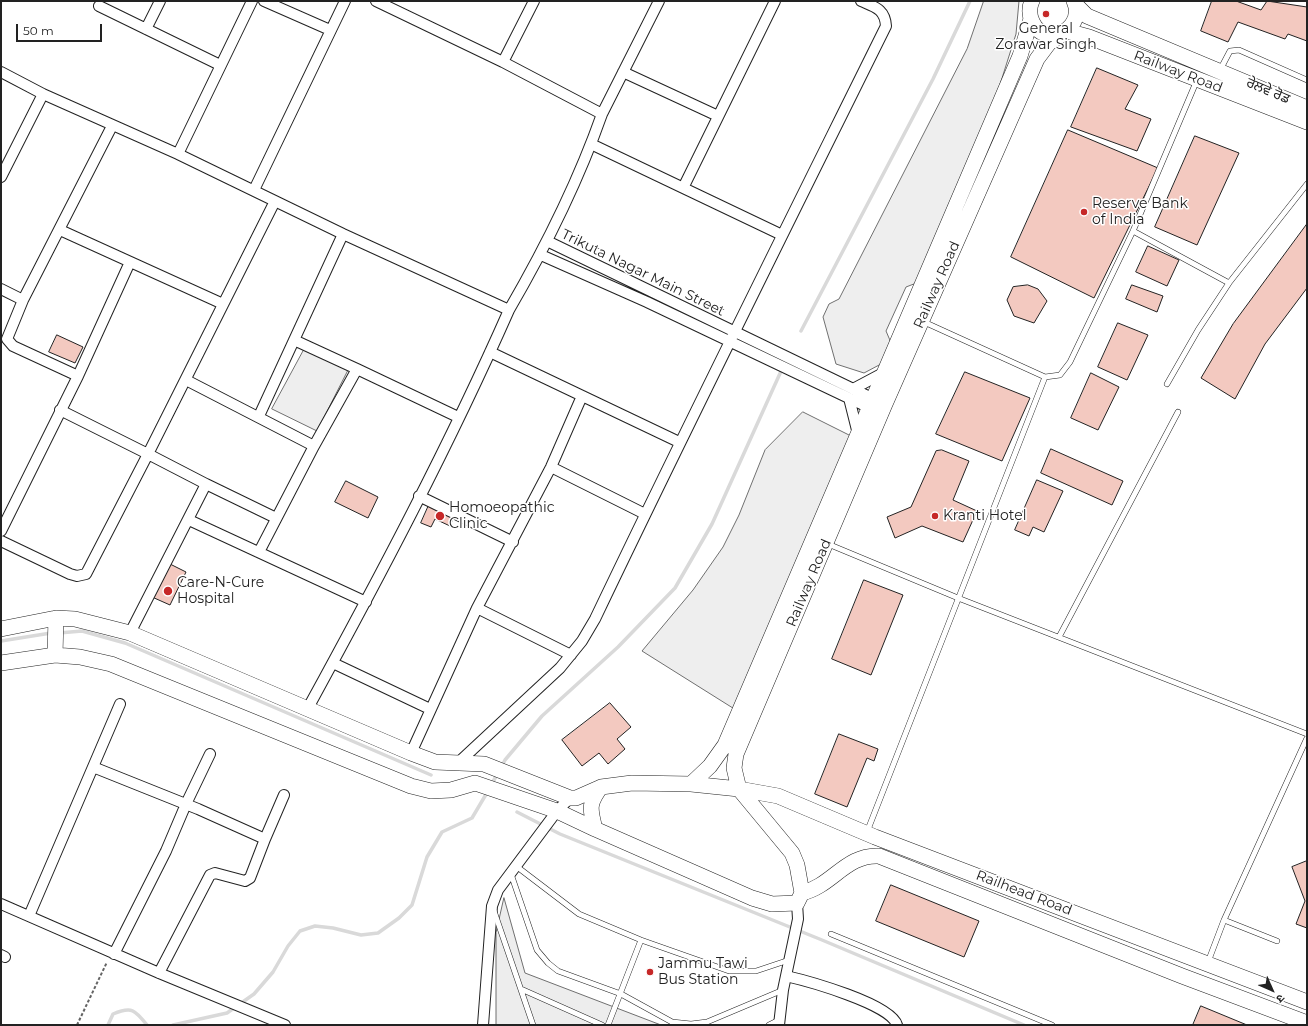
<!DOCTYPE html>
<html>
<head>
<meta charset="utf-8">
<style>
	body { margin:0 }
	#map { position:relative; width:1308px; height:1026px; overflow:hidden; background:#fff; font-family:Montserrat,"Noto Sans Devanagari",sans-serif }
	canvas { display:block }
	.frame { position:absolute; inset:0; border:2px solid #222; pointer-events:none }
	.north { position:absolute; left:1252px; top:970px; width:40px; height:40px; -webkit-text-stroke:3px #fff; paint-order:stroke; rotate:135deg; font-size:11px; font-weight:700; line-height:16px; text-align:center; color:#222 }
	.north::after { content:''; display:block; margin:auto; width:14px; height:18px; background:#222; clip-path:polygon(50% 0,100% 100%,50% 72%,0 100%) }
	.scale { position:absolute; left:16px; top:24px; width:86px; height:18px; box-sizing:border-box; border:2px solid #222; border-top:0; padding-left:5px; font-size:12px; line-height:14px; white-space:nowrap; color:#222; -webkit-text-stroke:3px #fff; paint-order:stroke }
</style>
</head>
<body>
<div id="map">
<canvas width="1308" height="1026"></canvas>
<div class="frame"></div>
<div class="north">उ</div>
<div class="scale">50 m</div>
</div>
<script>
const ctx = document.querySelector('canvas').getContext('2d');
ctx.lineJoin = 'round';
function fill(path, color) {
  ctx.fillStyle = color;
  ctx.fill(path, 'evenodd');
}
function strokePath(path, color, width, dash) {
  ctx.strokeStyle = color;
  ctx.lineWidth = width;
  ctx.lineCap = dash ? 'butt' : 'round';
  ctx.setLineDash(dash || []);
  ctx.stroke(path);
}
function label(font, color, halo, rows, align = 'center') {
  ctx.font = font + ' Montserrat,"Noto Sans Gurmukhi",sans-serif';
  ctx.lineWidth = 3;
  ctx.setLineDash([]);
  ctx.textBaseline = 'middle';
  ctx.strokeStyle = halo;
  ctx.fillStyle = color;
  for (const [text, x, y, turn = 0] of rows) {
    ctx.save();
    ctx.translate(x, y);
    ctx.rotate((+turn || 0) * Math.PI / 180);
    ctx.textAlign = isNaN(turn) ? turn : align;
    if (halo) ctx.strokeText(text, 0, 0);
    ctx.fillText(text, 0, 0);
    ctx.restore();
  }
}
const green = new Path2D(`
	M984 1H1019L1016 34 996 97 919 282 906 287 886 331 892 345 881 364 864 373 836 364 823 317 829 304 839 299 967 49Z
	M305 348 348 370 317 431 272 409Z
	M803 412 853 437 736 710 642 651 693 590 723 547 739 515 765 450Z`);
const parking = new Path2D(`
	M504 898 525 973 661 1025H496V933Z`);
const stream = new Path2D(`
	M801 331 933 79 970 1
	M59 633 82 631 125 643 431 775
	M1 641 51 633
	M501 768 505 760 542 716 618 647 675 588 712 524 782 369
	M491 785 498 773
	M517 812 560 834 822 940 1024 1025
	M108 1025 113 1014C132 1006 135 1010 147 1025
	M173 1025 227 1013 254 994 273 972 288 946 300 931 315 926 333 928 361 935 378 933 399 918 412 905 427 857 442 832 472 818 488 791`);
const building = new Path2D(`
	M1212 1H1236L1261 10 1267 1 1307 7V41L1288 34 1285 39 1238 22 1228 42 1201 31Z
	M1097 68 1138 85 1125 109 1151 119 1137 151 1071 127Z
	M1068 130 1158 168 1094 298 1011 257Z
	M1195 136 1239 153 1197 245 1155 227Z
	M1307 224V288L1265 344 1235 399 1201 378 1233 324Z
	M1148 246 1179 260 1167 286 1136 272Z
	M1028 285 1038 289 1047 301 1034 323 1014 316 1007 300 1013 287Z
	M1132 285 1163 296 1157 312 1126 299Z
	M1118 323 1148 335 1127 380 1098 367Z
	M57 335 83 347 75 363 49 352Z
	M965 372 1030 398 1002 461 936 434Z
	M1091 373 1119 387 1098 430 1071 418Z
	M1051 449 1123 481 1112 505 1041 473Z
	M942 450 969 461 953 500 977 511 963 542 922 526 895 538 887 517 911 507 936 451Z
	M1037 480 1063 491 1044 532 1033 527 1029 536 1015 530Z
	M346 481 378 497 368 518 335 502Z
	M429 505 454 516 450 526 435 519 431 527 421 523Z
	M168 563 186 572 170 605 152 597Z
	M864 580 903 595 871 675 832 659Z
	M610 703 631 727 617 739 625 749 608 764 599 753 582 766 562 740Z
	M839 734 878 749 874 761 867 758 847 807 815 794Z
	M1307 861V928L1296 924 1305 901 1292 867Z
	M891 885 979 921 964 957 876 921Z
	M1201 1006 1247 1025H1193Z`);
const path = new Path2D(`
	M77 1025 107 962`);
const lane = new Path2D(`
	M1220 70 1230 51 1239 50 1307 80
	M1133 231 1229 283
	M924 322 1045 377 1060 375 1070 362 1133 231 1197 80
	M1167 384 1198 330 1229 283 1307 184
	M828 544 958 598 1307 734
	M1059 637 1178 412
	M867 832 1045 377
	M516 866 579 914 641 940 729 971H756L789 960
	M511 874 537 950 548 963 558 971 621 994 672 1022 691 1024 707 1022 783 990
	M494 911 533 1025
	M1224 920 1277 941
	M831 934 1052 1025
	M1208 962 1224 920 1307 738
	M521 989 602 1025
	M608 1025 641 940
	M769 1025 779 1020`);
const street = new Path2D(`
	M264 1 330 30
	M99 6 220 65
	M146 29 160 1
	M503 62 534 1
	M1 72 43 94 178 154 343 234 509 310C545 248 578 182 602 114L503 62 376 1
	M623 72 718 116
	M602 114 659 1
	M591 144 782 235
	M178 154 252 1
	M1 177 43 94
	M684 186 775 1
	M254 190 345 1
	M60 230 223 304
	M547 241 878 401
	M541 255 647 302 874 410
	M1 289 23 300
	M294 340 357 369
	M490 352 679 442
	M78 376 13 346 7 339 23 300 112 126
	M186 380 314 446
	M853 389 885 372
	M849 398 858 434
	M259 416 343 234
	M551 467 645 514
	M206 484 148 454 275 201
	M419 496 513 542
	M189 520 366 602
	M1 531 78 376 130 262
	M1 541 70 574 77 576 86 574 148 454 60 410
	M259 552 314 446 357 369 458 417
	M477 608 571 655
	M130 633 206 484 276 518
	M333 663 430 709
	M308 708C379 578 449 446 509 310
	M411 753 477 608 551 467 582 396
	M459 762 560 668 582 641 595 619C690 420 788 224 886 26 885 9 875 7 861 1
	M93 767 198 809 265 839 284 795
	M1 904 159 973 285 1025
	M29 916 120 704
	M114 954 166 851 186 804 210 754
	M1 955 5 957
	M159 973 210 875 215 873 245 881 250 878 265 839
	M786 976C808 981 891 1004 897 1025
	M483 1025 492 906 498 890 557 811 570 798
	M779 1025 783 990 798 919 797 903`);
const secondary = new Path2D(`
	M1032 1C1026 13 1033 34 1050 35 1068 35 1082 19 1074 1
	M1077 6 1087 16 1307 108
	M1307 122 1089 37 1067 31 1049 43 1037 59 885 404 736 754 734 768 739 789 778 796 875 837 1307 1002
	M1 629 56 618 75 619 130 633 411 753 435 762 484 764 570 798H576L601 787 632 783 691 784 739 789 792 853 797 865 802 893 797 903 772 904 752 898 595 829C590 809 588 804 601 787
	M55 655 56 618
	M1 663 55 655 80 657 111 664 411 786 431 791 451 790 475 783 557 811 595 829
	M691 784 710 766 725 745 1020 56 1031 19
	M802 893C832 886 846 854 879 856L1182 976 1307 1023`);
const markers = [
	[1046,14,4,"#c62828"],
	[1084,212,4,"#c62828"],
	[440,516,5,"#c62828"],
	[935,516,4,"#c62828"],
	[168,591,5,"#c62828"],
	[650,972,4,"#c62828"]
];
const poiNames = [
	["General",1046,29,"center"],
	["Zorawar Singh",1046,45,"center"],
	["Reserve Bank",1092,204],
	["of India",1092,220],
	["Homoeopathic",449,508],
	["Clinic",449,524],
	["Kranti Hotel",943,516],
	["Care-N-Cure",177,583],
	["Hospital",177,599],
	["Jammu Tawi",658,964],
	["Bus Station",658,980]
];
const streetNames = [
	["Railway Road",1178,72,21],
	["ਰੇਲਵੇ ਰੋਡ",1268,91,23],
	["Trikuta Nagar Main Street",643,273,26],
	["Railway Road",937,285,-66],
	["Railway Road",809,583,-67],
	["Railhead Road",1024,893,21]
];
fill(green, '#eee');
strokePath(green, '#6f6f6f', 1);
fill(parking, '#ededed');
strokePath(parking, '#6f6f6f', 1);
strokePath(stream, '#d9d9d9', 3.5);
fill(building, '#f3c9c0');
strokePath(building, '#222', 1);
strokePath(lane, '#222', 6);
strokePath(street, '#222', 12);
strokePath(secondary, '#222', 16);
strokePath(path, '#646464', 2, [3, 2]);
strokePath(lane, '#fff', 5);
strokePath(street, '#fff', 10);
strokePath(secondary, '#fff', 15);
for (const [x, y, r, color] of markers) {
  const dot = new Path2D();
  dot.arc(x, y, r, 0, 2 * Math.PI);
  ctx.fillStyle = color;
  ctx.fill(dot);
  strokePath(dot, '#fff', 1.5);
}
label('14px', '#222', '#fff', poiNames, 'left');
label('14px', '#222', '#fff', streetNames);
</script>
</body>
</html>
